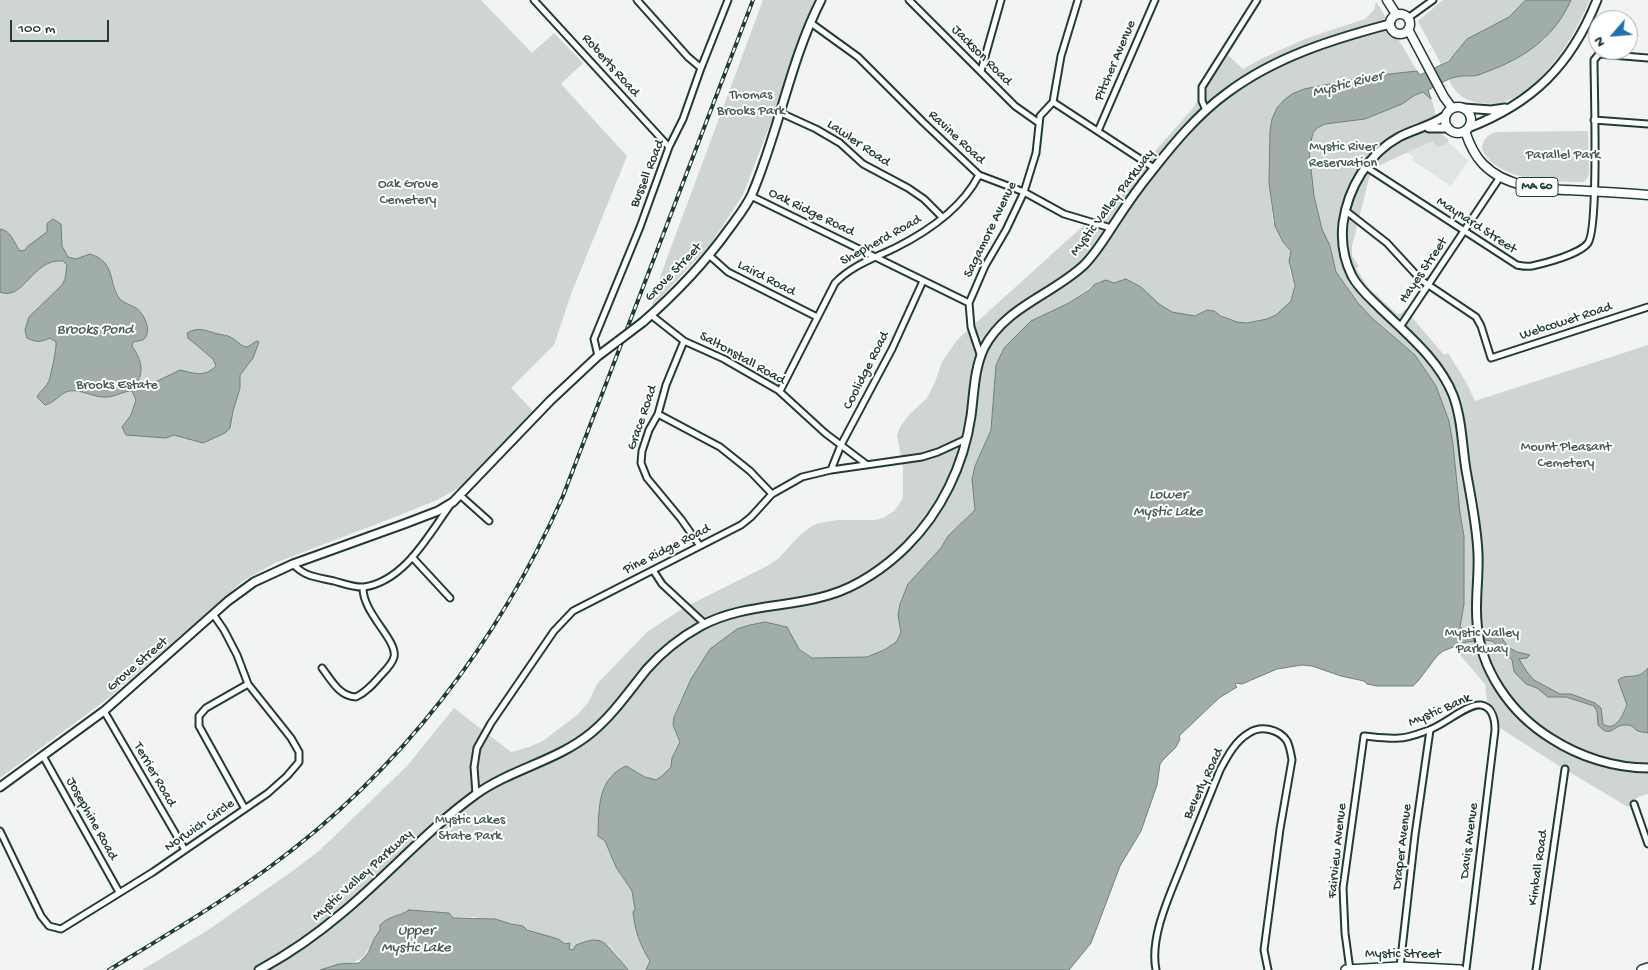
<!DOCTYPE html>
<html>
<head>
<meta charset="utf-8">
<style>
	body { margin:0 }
	#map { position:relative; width:1648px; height:970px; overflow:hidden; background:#f2f3f3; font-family:"Gochi Hand",sans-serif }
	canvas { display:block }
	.north { position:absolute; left:1588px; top:10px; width:50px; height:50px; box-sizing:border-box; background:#fff; border:1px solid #a5b1ae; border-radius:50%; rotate:243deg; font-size:14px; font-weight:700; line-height:20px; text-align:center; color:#1f3d34 }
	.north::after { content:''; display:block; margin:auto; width:18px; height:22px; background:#1f6fb2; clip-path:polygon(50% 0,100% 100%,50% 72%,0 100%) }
	.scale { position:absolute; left:10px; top:20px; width:99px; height:22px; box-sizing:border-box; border:2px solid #1f3d34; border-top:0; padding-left:6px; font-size:15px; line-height:18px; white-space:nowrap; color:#1f3d34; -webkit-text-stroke:4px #fff; paint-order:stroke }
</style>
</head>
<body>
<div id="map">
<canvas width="1648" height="970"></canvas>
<div class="north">N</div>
<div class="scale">100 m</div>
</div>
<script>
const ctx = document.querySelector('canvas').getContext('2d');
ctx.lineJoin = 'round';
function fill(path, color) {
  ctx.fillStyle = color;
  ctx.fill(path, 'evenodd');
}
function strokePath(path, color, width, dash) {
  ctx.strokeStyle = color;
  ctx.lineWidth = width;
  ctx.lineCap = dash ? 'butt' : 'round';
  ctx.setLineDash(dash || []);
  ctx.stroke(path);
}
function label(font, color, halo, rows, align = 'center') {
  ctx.font = font + ' "Gochi Hand",sans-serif';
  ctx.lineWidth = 4;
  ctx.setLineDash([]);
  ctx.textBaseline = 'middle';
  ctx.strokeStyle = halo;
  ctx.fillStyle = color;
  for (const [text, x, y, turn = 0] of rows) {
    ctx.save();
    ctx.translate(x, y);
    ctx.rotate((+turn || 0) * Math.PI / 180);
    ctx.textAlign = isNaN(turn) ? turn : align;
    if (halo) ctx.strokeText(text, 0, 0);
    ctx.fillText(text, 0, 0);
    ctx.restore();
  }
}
const built = new Path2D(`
	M1441 137 1456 149 1468 161 1451 186 1412 160 1414 157 1407 152Z`);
const green = new Path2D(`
	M0 0H481L532 53 554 33 583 63 561 84 627 156 571 294 554 345 511 388 533 411 462 486 437 500 400 515 275 563 243 581 110 697 0 778Z
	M763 0H814L800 35 774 114 743 195 710 245 652 307 660 277Z
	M1443 0H1526L1509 17 1467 39 1454 56 1441 64 1418 21Z
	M1571 0H1590C1575 34 1558 63 1530 87 1521 94 1511 101 1500 103 1494 104 1487 104 1481 103 1465 102 1455 93 1449 80L1457 76 1466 77 1495 69 1544 40 1563 14Z
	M1376 1 1417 71 1371 76 1319 86 1272 119 1269 147V183L1273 221 1283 242 1291 250C1291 255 1290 258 1289 262 1288 273 1296 282 1294 295 1290 315 1253 326 1236 322 1228 320 1220 313 1212 311 1206 310 1203 313 1198 315 1191 316 1174 315 1168 310 1148 296 1124 283 1099 281L1069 303 1031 321 1004 348 996 365 991 430 975 466 972 479 975 510 948 536 941 548 908 584 900 604 899 623 901 632 898 639 895 643 884 650 867 657 812 658 765 622C717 632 704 654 683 696 680 702 672 718 673 725 674 730 679 737 680 742L672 758 671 767 662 776 656 780 645 777 637 771 611 776C597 798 599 810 598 836L605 841 616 867 632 891 635 909 633 912C635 931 640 945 650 961L646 970H628L609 945 595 940 576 945 574 951 569 949 570 943 565 945C553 935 533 936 523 926L474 917 453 918 449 913 409 910 384 921 380 925C380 931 377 934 374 939 360 970 350 960 320 970H142L208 930 294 870 319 851 407 766 454 708 511 752 529 747 543 741 577 715 588 703 597 684 647 632 685 607 769 565 779 558 799 536 812 526 819 523 838 520H875L883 518 894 511 902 500 903 495V467L897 435 900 427 908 416 927 398 935 382 942 362 957 340 1083 226 1097 229 1149 158 1193 108 1228 55 1243 69 1263 58 1307 38 1365 19 1374 10Z
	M1423 92 1430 98 1431 96 1440 133 1448 139V143L1437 147 1432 141 1378 166 1369 178 1352 246V256L1359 266 1356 268 1368 287 1397 314 1402 313 1405 309 1444 355 1448 353 1466 382 1475 401 1648 345V794L1638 797 1628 807 1561 767 1500 728 1495 711 1487 701 1485 684 1453 647 1463 614 1464 536 1460 513 1453 444 1449 421 1436 386 1415 355 1372 318 1358 303 1336 272 1330 246 1322 229 1314 196 1309 150 1313 133 1317 128 1325 124 1365 119 1402 104 1415 95Z
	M1588 131 1589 174 1586 180 1583 182C1553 182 1496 181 1482 149 1482 139 1488 135 1496 132Z`);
const water = new Path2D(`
	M1526 0H1571C1553 41 1519 61 1478 75 1471 77 1463 75 1456 77 1446 79 1437 86 1428 90L1431 99 1423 92 1415 95 1402 104 1365 119 1325 124 1317 128 1313 133 1309 150 1314 196 1322 229 1330 246 1336 272 1358 303 1372 318 1415 355 1436 386 1449 421 1453 444 1460 513 1464 536V604L1460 627C1469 635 1487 631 1499 634L1508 647 1517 652 1530 655 1527 658 1519 659 1527 672 1534 680 1560 694H1571L1595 703 1601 708 1603 724C1616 733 1623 714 1627 705L1618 680C1628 672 1636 682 1648 668V733C1644 732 1639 732 1636 730 1633 727 1632 725 1626 725 1613 724 1611 740 1598 725L1597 711 1594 706 1566 697H1548L1537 688 1526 684 1516 674 1514 671 1512 660 1504 650 1492 641 1485 640 1466 642 1443 651 1437 656 1418 681 1413 686H1377L1367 684 1364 681 1341 676 1312 666 1302 665 1277 669 1242 684 1236 683 1235 685 1237 687 1219 698 1179 736 1180 739 1176 747 1163 760 1160 764 1157 785 1141 831 1120 866 1091 943 1069 970H646L650 961C640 945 635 931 633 912L635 909 632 891 616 867 605 841 598 836C599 809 597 779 626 766L645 777 656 780 662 776 671 767 672 758 680 742 673 725 674 717 691 679 710 649 737 629 750 625 765 622 787 627 799 649 812 658 867 657 884 650 895 643 898 639 901 632 898 615 900 604 908 584 941 548 948 536 975 510 972 479 975 466 991 430 996 365 1004 348 1031 321 1069 303 1089 290 1095 284 1106 280 1114 283 1126 279 1141 287 1159 304 1172 312 1195 316 1207 310 1214 311 1221 316 1237 322 1247 323 1267 319 1276 315 1291 301 1295 286 1289 261 1291 251 1283 242 1275 226 1269 183 1270 131 1272 119 1277 108 1284 100 1292 94 1304 89 1371 76 1417 71 1420 75 1449 61 1467 39 1509 17Z
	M53 219 61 224 62 246 68 257 76 259 90 254C116 262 108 282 119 298 124 304 130 304 136 308 143 312 153 331 144 339 142 341 136 341 133 342L132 346C140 358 145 369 137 383L141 389 180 370C194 373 204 378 216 366L213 359 188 338 187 333C199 326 206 331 218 334 222 335 227 335 230 337 237 340 240 346 247 347L257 341 259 342 253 358 240 375V388L233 411 230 428 225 433 203 443 174 435 166 438 126 435 122 427 131 415 136 400 132 391C122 391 114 398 104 397 92 397 81 389 69 391 60 393 55 403 45 405L37 397C40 391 47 386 49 381 51 374 57 348 56 342L50 338C41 342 37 343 27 338L25 330 29 317 62 285 65 279 67 265 63 261C32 258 24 302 0 292V229C12 231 13 242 20 251L25 250 28 246 47 232V224Z
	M409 910 449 913 453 918 495 919 511 924 523 926 527 930 558 939 565 944 570 943 569 949 573 950 576 945C592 939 601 936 612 951 617 957 623 963 628 970H320L339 964 359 963 368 953 374 939 380 930V925C390 915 399 917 409 910Z`);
const street = new Path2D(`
	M534 0 669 147
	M637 0 688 57 701 68
	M909 0 1015 106 1039 123
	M1408 18 1433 0
	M811 23 858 57 923 122 979 175 1024 192 1064 214 1111 228
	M981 71 1001 0
	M1053 102 1154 168
	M1206 110 1202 101V87L1257 0
	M781 113 816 129 840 143 863 164 908 188 924 199 942 217
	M1594 120 1648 124
	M1098 131 1155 0
	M1366 167 1517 265C1522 266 1526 267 1532 266 1545 263 1580 254 1588 243 1599 228 1594 88 1594 60L1599 54 1648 58
	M751 196 969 303
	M1346 211 1387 243 1421 280 1476 317 1481 326 1491 358 1648 307
	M710 256 728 272 817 317
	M651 315 684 341 724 359 778 390 825 433 866 464
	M1400 327 1500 177
	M684 341 666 385 658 414 649 430 642 451 641 463 647 478 681 519 700 546
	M598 356 594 339 640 227 669 147 683 119 701 68 728 0
	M981 357 971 327 969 303 985 266 1006 230 1024 192 1036 153 1040 116 1053 102 1061 56 1078 0
	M780 391 835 283C851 266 874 258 895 248 927 232 962 208 979 175
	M658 414 720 447 750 471 772 494
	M831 470 841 445 892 349 923 281
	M461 496 489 521
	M412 557 450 598
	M293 564C305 577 316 577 334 581 342 583 355 588 364 587 405 581 429 534 451 504
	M653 570 662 584 705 624
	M322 668C332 681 339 696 356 697 367 692 375 682 382 674 387 669 392 664 394 657 398 640 362 613 363 587
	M104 711 185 850
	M43 756 119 892
	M476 794 474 767 477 748 491 723 554 631 573 611 741 525 751 517 772 494 802 477 831 470 922 457 938 452 966 439
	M1634 804 1648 844
	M245 809 199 726V716L206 708 248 684
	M0 831 41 916 49 926 61 929 153 872 268 793 287 776 299 762V752L291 738 248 684 237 655 224 630 213 614
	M1400 967 1415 835 1430 730
	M1156 970C1149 935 1172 891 1184 859 1196 829 1208 800 1220 770 1227 757 1235 741 1249 733 1261 725 1279 729 1287 741 1290 747 1291 754 1292 760L1280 829 1264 950 1268 970
	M1350 970 1345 933 1343 888 1364 736C1375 737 1388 739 1399 738 1409 738 1420 733 1429 730 1444 725 1468 703 1481 705 1493 707 1495 721 1495 730L1466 970
	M1536 970 1565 769`);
const secondary = new Path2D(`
	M1464 108 1491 110 1505 108
	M1445 116C1431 126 1414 129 1399 137 1368 154 1348 188 1343 223 1341 241 1344 260 1352 276 1359 289 1370 298 1380 308 1407 334 1439 360 1453 395 1462 419 1462 445 1466 470 1471 498 1477 526 1478 554 1479 577 1475 599 1477 622 1480 670 1511 714 1552 739 1580 757 1615 768 1648 768
	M1429 128H1448
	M1468 128C1533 103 1571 65 1597 0
	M643 322C675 294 704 264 729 229 737 218 746 207 752 194 779 131 790 61 821 0
	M0 787 104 711 228 601 254 582 293 564 404 524 438 511 453 502 550 401 598 356 618 341
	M259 970C289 954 316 935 342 913 388 875 427 830 475 795 511 769 557 761 591 733 613 715 629 691 647 669 662 652 681 637 701 626 741 604 787 608 829 595 857 587 886 567 907 546 941 512 964 465 971 416 974 394 974 369 984 348 1005 307 1052 295 1084 265 1097 252 1106 236 1116 221 1127 204 1139 187 1152 171 1174 143 1198 114 1227 93 1275 57 1333 39 1390 24`);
const primary = new Path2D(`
	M1387 0 1396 14
	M1390 24a10 10 0 1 1 20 0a10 10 0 1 1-20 0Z
	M1409 31 1444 97 1452 108
	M1445 120a13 13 0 1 1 26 0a13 13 0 1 1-26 0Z
	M1465 131C1469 143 1474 155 1483 164 1509 191 1552 189 1586 191 1607 192 1627 193 1648 195`);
const highway = new Path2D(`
	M1346 970 1400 967 1460 970
	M1642 970 1648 968`);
const rail = new Path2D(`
	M109 970C163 937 219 904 271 866 400 771 498 643 563 496L753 0`);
const secondaryBridge = new Path2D(`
	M618 341 643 322`);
const shields = [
	[1537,187,42]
];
const shieldNames = [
	["MA 60",1537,187]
];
const streetNames = [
	["Jackson Road",981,56,45],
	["Pitcher Avenue",1116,61,-67],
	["Roberts Road",610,66,48],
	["Ravine Road",956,138,43],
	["Lawler Road",858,144,34],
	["Bussell Road",648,174,-68],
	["Mystic Valley Parkway",1113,203,-53],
	["Oak Ridge Road",811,213,26],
	["Maynard Street",1476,226,33],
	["Sagamore Avenue",991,230,-64],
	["Shepherd Road",881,241,-29],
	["Hayes Street",1424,271,-56],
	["Grove Street",674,273,-46],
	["Laird Road",766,279,27],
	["Webcowet Road",1566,322,-18],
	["Saltonstall Road",742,359,29],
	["Coolidge Road",867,371,-63],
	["Grace Road",643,418,-71],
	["Pine Ridge Road",667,550,-27],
	["Grove Street",138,665,-41],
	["Mystic Bank",1440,711,-23],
	["Terrier Road",154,775,60],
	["Beverly Road",1204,784,-65],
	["Josephine Road",91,819,61],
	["Norwich Circle",200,826,-35],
	["Davis Avenue",1470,841,-83],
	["Draper Avenue",1403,847,-83],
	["Fairview Avenue",1338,851,-84],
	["Kimball Road",1539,868,-82],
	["Mystic Valley Parkway",363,876,-42],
	["Mystic Street",1403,955]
];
const parkNames = [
	["Thomas",751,96],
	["Brooks Park",751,112],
	["Mystic River",1343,148],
	["Reservation",1343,164],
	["Parallel Park",1563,156],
	["Oak Grove",408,185],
	["Cemetery",408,201],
	["Brooks Estate",117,386],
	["Mount Pleasant",1566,448],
	["Cemetery",1566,464],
	["Mystic Valley",1482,634],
	["Parkway",1482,650],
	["Mystic Lakes",470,821],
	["State Park",470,837]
];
const waterNames = [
	["Mystic River",1348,85,-14],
	["Brooks Pond",95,331],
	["Lower",1168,496],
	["Mystic Lake",1168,513],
	["Upper",416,932],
	["Mystic Lake",416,949]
];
fill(built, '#e0e4e3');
fill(green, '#ced5d3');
fill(water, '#a1adaa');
strokePath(water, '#6d807b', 1);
strokePath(street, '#1f3d34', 9);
strokePath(secondary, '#1f3d34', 11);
strokePath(primary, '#1f3d34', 11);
strokePath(highway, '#1f3d34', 12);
strokePath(street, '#fff', 5);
strokePath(secondary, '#fff', 7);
strokePath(primary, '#fff', 8);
strokePath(highway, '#fff', 9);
strokePath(rail, '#1f3d34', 4);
strokePath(rail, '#fff', 2, [5.5]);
strokePath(secondaryBridge, '#1f3d34', 11, []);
strokePath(secondaryBridge, '#fff', 7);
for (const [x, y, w] of shields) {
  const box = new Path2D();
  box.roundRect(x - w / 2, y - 9.5, w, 19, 4);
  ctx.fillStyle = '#fff';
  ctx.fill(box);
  strokePath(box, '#1f3d34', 1);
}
label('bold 12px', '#1f3d34', null, shieldNames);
label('14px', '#1f3d34', '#fff', streetNames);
label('14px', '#425b54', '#fff', parkNames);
label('italic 15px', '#465f57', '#fff', waterNames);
</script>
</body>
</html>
